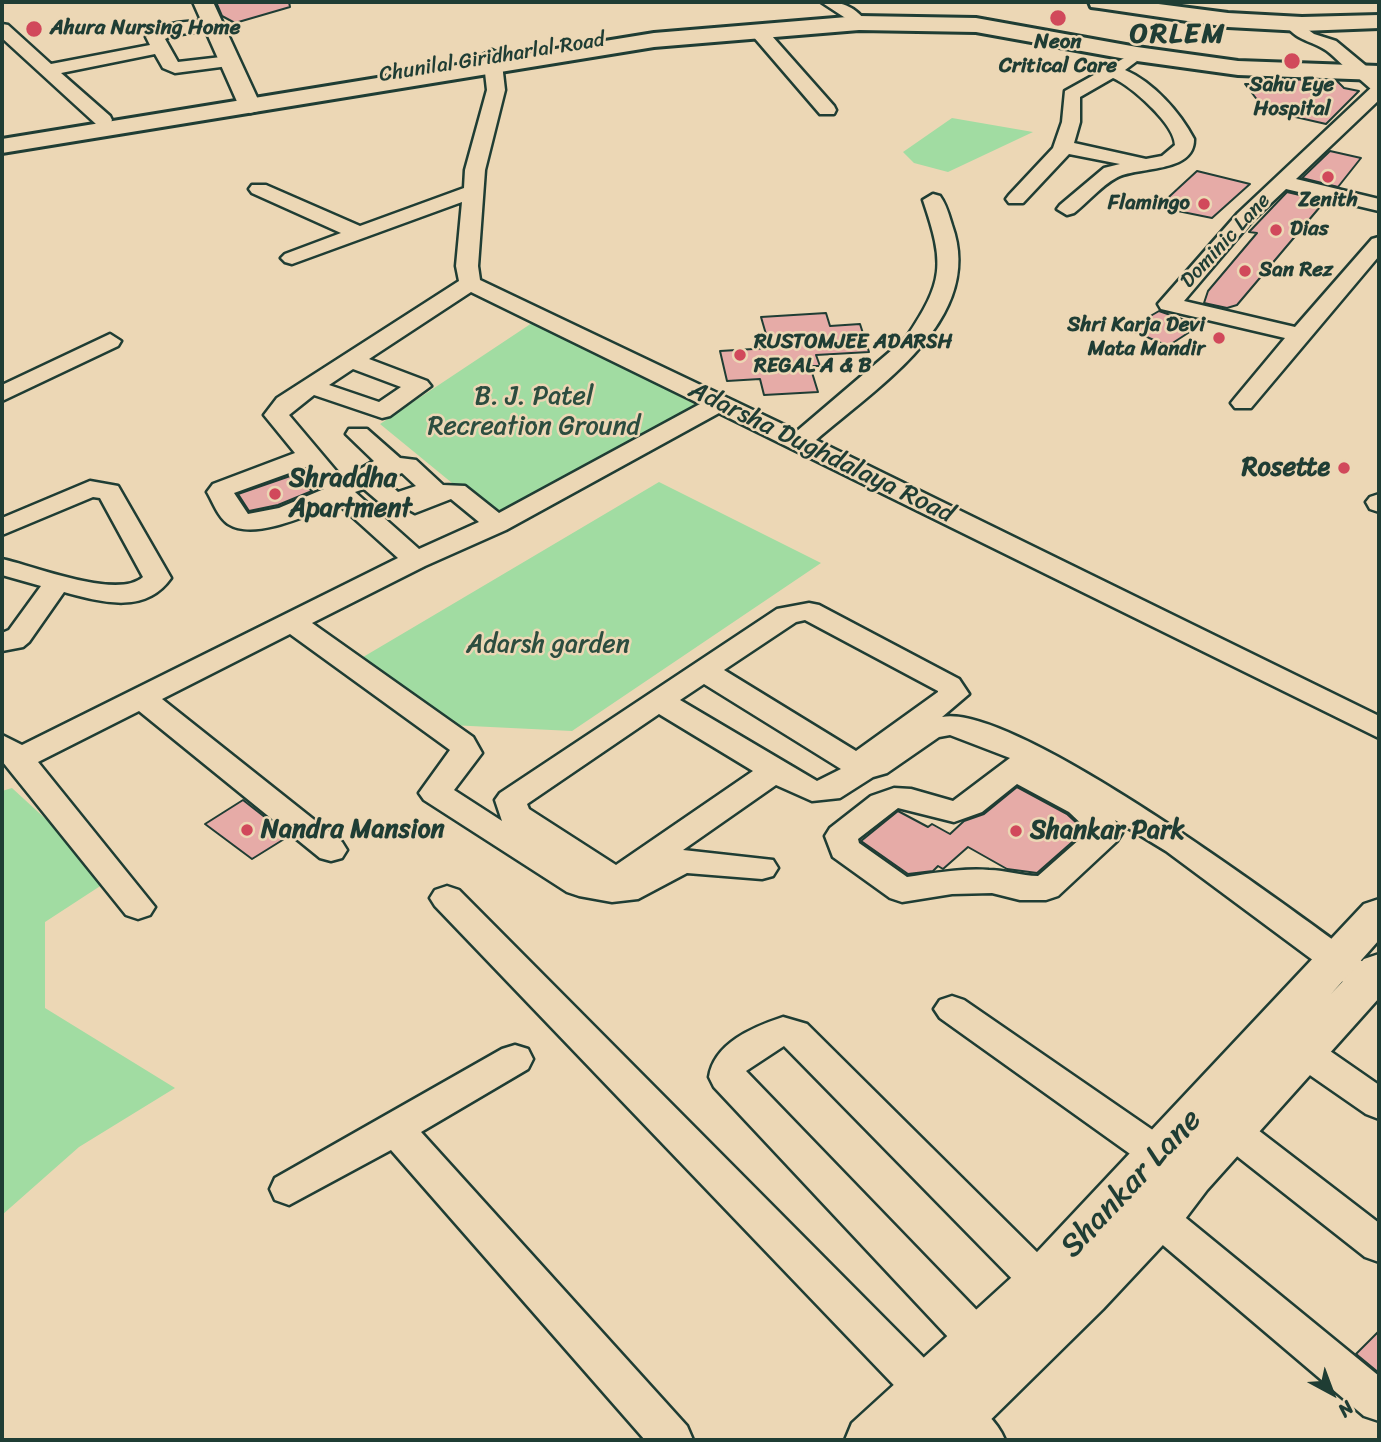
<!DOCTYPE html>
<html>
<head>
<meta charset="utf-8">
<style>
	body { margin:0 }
	#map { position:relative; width:1381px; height:1442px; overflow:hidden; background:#ecd7b5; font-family:Sriracha,sans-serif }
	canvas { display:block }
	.frame { position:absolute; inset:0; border:4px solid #1f3d34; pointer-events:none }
	.north { position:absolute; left:1297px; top:1358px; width:70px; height:70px; -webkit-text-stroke:5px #ecd7b5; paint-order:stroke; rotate:139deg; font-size:19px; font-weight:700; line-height:28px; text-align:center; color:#1f3d34 }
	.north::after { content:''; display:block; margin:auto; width:24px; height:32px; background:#1f3d34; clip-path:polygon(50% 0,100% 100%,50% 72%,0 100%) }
</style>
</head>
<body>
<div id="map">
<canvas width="1381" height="1442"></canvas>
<div class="frame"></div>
<div class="north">N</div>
</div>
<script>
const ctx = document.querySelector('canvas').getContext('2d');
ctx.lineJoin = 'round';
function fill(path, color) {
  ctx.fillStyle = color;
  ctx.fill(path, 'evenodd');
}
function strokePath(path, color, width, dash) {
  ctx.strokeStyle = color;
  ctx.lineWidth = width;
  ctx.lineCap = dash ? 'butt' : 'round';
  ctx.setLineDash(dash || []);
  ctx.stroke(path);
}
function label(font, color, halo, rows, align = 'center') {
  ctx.font = font + ' Sriracha,sans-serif';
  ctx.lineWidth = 5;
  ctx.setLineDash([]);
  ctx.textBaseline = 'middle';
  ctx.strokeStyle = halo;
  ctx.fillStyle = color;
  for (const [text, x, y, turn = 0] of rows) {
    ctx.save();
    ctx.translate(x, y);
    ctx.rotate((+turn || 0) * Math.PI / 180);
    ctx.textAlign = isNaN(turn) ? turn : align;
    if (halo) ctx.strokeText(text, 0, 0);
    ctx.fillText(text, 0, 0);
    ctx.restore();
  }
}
const green = new Path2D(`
	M952 118 1033 132 948 172 914 163 903 152Z
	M535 321 696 405 496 519 380 424Z
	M659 482 821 563 572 731 450 725 353 663Z
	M12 788 111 879 45 922V1008L175 1088 79 1147 2 1215V791Z`);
const building = new Path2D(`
	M216 2H289L290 7 235 23 222 16Z
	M1286 79 1337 81 1344 88 1359 91 1326 124 1265 110 1245 84 1291 85Z
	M1330 151 1361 158 1338 187 1302 178Z
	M1197 171 1250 184 1212 218 1158 207Z
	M1287 192 1325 201 1237 305 1227 308 1204 303 1208 291 1257 233 1249 232Z
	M1159 311 1196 324 1198 320 1205 322 1168 346 1128 329Z
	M826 313 830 326 860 324 869 352 816 355 820 366H810L818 392 764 395 760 379 727 381 720 351 770 348 761 317Z
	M293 475 312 491 278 505 249 511 238 494Z
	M1017 787 1067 814 1082 828 1075 835 1078 837 1037 873 1007 869 968 847 943 869 938 866 933 871 908 874 861 841 898 811 928 827 932 824 950 834 964 821 984 814Z
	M243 800 289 836 252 859 205 824Z
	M1379 1331V1373L1356 1354Z`);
const minor = new Path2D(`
	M821 2C841 1 855 6 867 23L865 27H853L847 19Z
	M1292 18 1314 34 1336 41 1365 65 1368 69 1365 73C1348 77 1338 57 1324 49 1307 39 1297 41 1284 23Z
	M214 20 222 25 220 29 173 35 165 39 178 62 230 56 236 57 239 61 236 65 175 73 163 68 155 54 61 73 110 116 112 120 110 124H96L2 38V24L8 25 51 64 150 45 146 37C162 20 193 22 214 20Z
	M758 26 764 27 834 106 836 110 834 114H820L752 35 750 31Z
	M492 50 501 55 505 90 485 170 478 266 480 280 797 431 906 338C944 281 945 265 923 200L933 194 940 196C946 204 949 215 952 225 986 319 877 387 816 440L1379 716V738L719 413 506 530 425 566 312 623 473 737 482 753 454 790 502 821 495 800 500 793 777 609 809 603 819 605 959 679 969 694 942 717C1016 702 1296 913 1365 963L1370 972 1365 981 1353 985 1341 981 1166 851 1115 820 1122 833 1117 841 1058 896 1046 900H1020L992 893 952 894 902 902 890 898 833 857 825 836 830 828 871 796 894 788 911 789 953 801 1010 758 950 735 939 737 887 773 873 777 840 798 812 801 776 785 683 850 773 860 778 868 773 876 762 879 687 873 638 899 612 902 579 896 567 892 424 800 419 793 450 750 290 634 162 699 342 842 347 850 342 858 331 861 320 858 139 711 38 762 155 907 150 915 138 919 126 915 2 761V735L22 745 398 558 337 503C310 514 255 541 228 524 218 517 213 502 207 492L213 484 295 453 264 415 277 398 459 281 456 266 462 202 292 264 285 262 281 258 285 254 341 233 252 193 249 189 252 185H266L360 226 464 188 465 170 487 90 483 55ZM471 292 700 404 499 513 465 486 443 485 416 460 400 458 367 429H349L346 434 374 461 343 479 289 415 314 395 382 418 390 416 431 386 427 381 369 359ZM353 369 401 387 379 402 329 385ZM306 467 324 489 279 508 248 514 234 493ZM402 473 416 486 398 492 385 480ZM364 489 385 507H404L415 513 451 499 479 522 419 549 355 492ZM805 620 938 691V692L856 751 724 670 796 622ZM704 684 841 769 817 781 680 700ZM659 714 753 771 616 865 529 809 527 804ZM1017 784 1069 812 1089 831 1038 876C1021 876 1006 870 989 870 962 868 935 873 907 877L859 843 858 839 898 808 954 822 982 812Z
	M1128 56 1137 61 1125 70C1153 82 1180 112 1194 139 1195 174 1136 166 1116 178 1101 186 1088 202 1074 213L1067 215 1057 209 1060 205 1104 168 1120 164 1069 154 1023 203H1009L1006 199 1009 195 1053 148 1062 122 1065 91ZM1113 78C1131 86 1175 124 1175 145L1162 156 1146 159 1074 143 1080 122V97Z
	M1379 85V100L1296 179 1379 199V211L1286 189 1252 221 1184 301 1295 327 1372 239 1379 237V256L1251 408H1235L1231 403 1235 398 1285 338 1161 309 1158 304 1238 213 1373 86Z
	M110 334 121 341 118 346 2 401V385Z
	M90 481 118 486 171 578C145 615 101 602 64 592L29 642 23 647 2 651V633L9 630 41 586 2 575V559C34 566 118 600 143 577L100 498 93 497 2 535V518Z
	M1379 494V512L1370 509 1366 502 1370 497Z
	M447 886 459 890 942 1376 948 1390 942 1404 927 1409 912 1404 435 906 430 898 435 890Z
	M952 996 964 1000 1173 1144 1179 1155 1173 1166 1160 1170 1147 1166 940 1018 934 1009 940 1000Z
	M783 1017 807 1024 1055 1270 1061 1282 1055 1294 1041 1299 1027 1294 784 1046 746 1071 994 1328 1000 1341 994 1354 979 1359 964 1354 714 1087 709 1077C714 1043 753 1027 783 1017Z
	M1304 1038 1317 1042 1379 1085V1119L1366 1114 1291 1062 1286 1052 1291 1042Z
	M515 1045 528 1049 533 1059 528 1069 421 1132 687 1426 693 1440H645L391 1150 289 1205 275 1200 270 1189 275 1178 502 1049Z
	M1232 1116 1245 1120 1379 1223V1262L1365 1257 1219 1142 1213 1131 1219 1120Z
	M1145 1191 1159 1196 1379 1376V1421L1364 1416 1131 1218 1126 1207 1131 1196Z
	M959 1398C980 1406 997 1420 1005 1440H953L944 1432 938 1418 944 1404Z`);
const tertiary = new Path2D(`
	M193 2H213L261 106 258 111 250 113 239 106Z
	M1366 68 1379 74V91L1371 89 1355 75Z
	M1379 899V940L1331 994 1364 959 1379 954V998L1207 1190 1176 1231 1103 1309 970 1440H845L852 1423 1023 1267 1364 904Z`);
const secondary = new Path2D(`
	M1089 2H1143L1228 13 1302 17 1379 15V28L1302 31 1228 27 1099 8 1091 7Z
	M859 16 976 18 1137 47 1238 61 1379 66V80L1238 75 1137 61 976 32 859 30 654 47 2 153V139L654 33Z`);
const markers = [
	[1058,18,9,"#d1495b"],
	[34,29,9,"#d1495b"],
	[1292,61,9,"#d1495b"],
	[1328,177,7,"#d1495b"],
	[1204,204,7,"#d1495b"],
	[1276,230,7,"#d1495b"],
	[1245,271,7,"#d1495b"],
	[1219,338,7,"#d1495b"],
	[740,355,7,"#d1495b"],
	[1344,468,7,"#d1495b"],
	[275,494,7,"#d1495b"],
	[247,830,7,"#d1495b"],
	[1016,831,7,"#d1495b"]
];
const farPoinames = [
	["Ahura Nursing Home",50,29],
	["Neon",1058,43,"center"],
	["Critical Care",1058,67,"center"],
	["Sahu Eye",1292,86,"center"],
	["Hospital",1292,110,"center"],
	["Zenith",1328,201,"center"],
	["Flamingo",1190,204,"right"],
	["Dias",1290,230],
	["San Rez",1259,271],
	["Shri Karja Devi",1205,326,"right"],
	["Mata Mandir",1205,350,"right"],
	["RUSTOMJEE ADARSH",754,343],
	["REGAL A & B",754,367]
];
const farStreetnames = [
	["Chunilal Giridharlal Road",492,58,-9],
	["Dominic Lane",1226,241,-47]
];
const parkNames = [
	["B. J. Patel",534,397],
	["Recreation Ground",534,427],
	["Adarsh garden",548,645]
];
const streetNames = [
	["Adarsha Dughdalaya Road",821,453,26]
];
const poiNames = [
	["Rosette",1330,468,"right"],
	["Shraddha",289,479],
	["Apartment",289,509],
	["Nandra Mansion",261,830],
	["Shankar Park",1030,831]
];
const farDistrictnames = [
	["ORLEM",1178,35]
];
const nearStreetnames = [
	["Shankar Lane",1132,1184,-47]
];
fill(green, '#a1dca2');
fill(building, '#e6aba7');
strokePath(building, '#1f3d34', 2);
strokePath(minor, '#1f3d34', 5);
strokePath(tertiary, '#1f3d34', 5);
strokePath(secondary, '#1f3d34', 6);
fill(minor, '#ecd7b5');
fill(tertiary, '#ecd7b5');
fill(secondary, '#ecd7b5');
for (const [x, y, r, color] of markers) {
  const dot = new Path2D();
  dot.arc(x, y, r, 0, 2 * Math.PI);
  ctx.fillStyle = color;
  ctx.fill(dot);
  strokePath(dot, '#ecd7b5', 2.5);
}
label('bold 21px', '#1f3d34', '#ecd7b5', farPoinames, 'left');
label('21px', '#1f3d34', '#ecd7b5', farStreetnames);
label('26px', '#2c4d3f', '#ecd7b5', parkNames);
label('26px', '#1f3d34', '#ecd7b5', streetNames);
label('bold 26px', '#1f3d34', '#ecd7b5', poiNames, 'left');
ctx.letterSpacing = '2px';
label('bold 28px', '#1f3d34', '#ecd7b5', farDistrictnames);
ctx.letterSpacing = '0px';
label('32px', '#1f3d34', '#ecd7b5', nearStreetnames);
</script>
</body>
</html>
